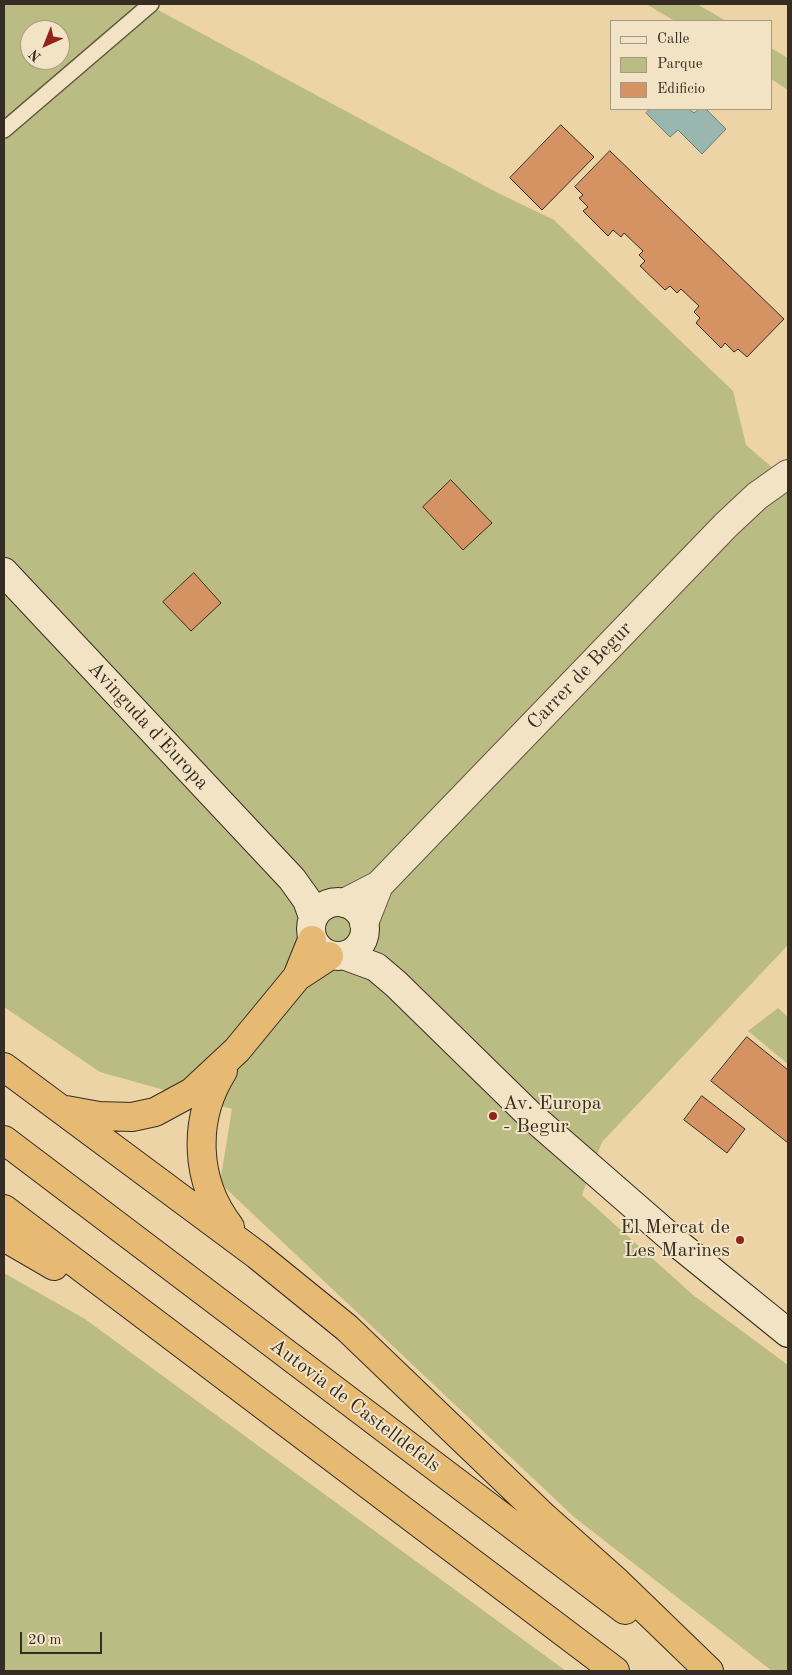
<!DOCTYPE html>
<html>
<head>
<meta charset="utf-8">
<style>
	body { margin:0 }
	#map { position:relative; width:792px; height:1675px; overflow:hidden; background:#ecd4a6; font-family:"Old Standard TT",serif }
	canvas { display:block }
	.frame { position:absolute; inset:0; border:5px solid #352d23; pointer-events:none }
	.legend { position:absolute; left:610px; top:20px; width:162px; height:90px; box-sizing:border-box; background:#f3e3c5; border:1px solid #a79a84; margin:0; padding:6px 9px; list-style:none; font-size:15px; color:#352d23 }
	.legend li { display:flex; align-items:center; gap:10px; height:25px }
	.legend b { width:25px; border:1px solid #a79a84 }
	.north { position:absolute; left:20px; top:20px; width:50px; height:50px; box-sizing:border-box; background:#f3e3c5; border:1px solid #a79a84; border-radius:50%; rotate:224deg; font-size:14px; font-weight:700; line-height:20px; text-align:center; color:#352d23 }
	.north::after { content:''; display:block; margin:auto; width:18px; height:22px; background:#8f2418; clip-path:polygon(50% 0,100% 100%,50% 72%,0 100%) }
	.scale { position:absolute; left:20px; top:1632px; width:82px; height:22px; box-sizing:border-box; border:2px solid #352d23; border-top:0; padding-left:6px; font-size:15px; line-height:18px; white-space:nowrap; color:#352d23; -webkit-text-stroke:4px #f3e3c5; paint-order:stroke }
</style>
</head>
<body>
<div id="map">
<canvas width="792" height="1675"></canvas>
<div class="frame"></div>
<ul class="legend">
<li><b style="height:6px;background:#f3e3c5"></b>Calle</li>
<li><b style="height:14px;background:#bbbc84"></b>Parque</li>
<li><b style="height:14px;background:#d59364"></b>Edificio</li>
</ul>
<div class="north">N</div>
<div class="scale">20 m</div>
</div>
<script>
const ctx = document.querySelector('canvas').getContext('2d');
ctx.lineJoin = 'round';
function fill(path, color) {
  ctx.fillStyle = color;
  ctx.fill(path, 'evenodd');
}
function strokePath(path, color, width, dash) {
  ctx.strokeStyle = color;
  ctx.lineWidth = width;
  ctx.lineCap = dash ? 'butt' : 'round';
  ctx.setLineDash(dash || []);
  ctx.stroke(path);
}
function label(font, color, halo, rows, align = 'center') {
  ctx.font = font + ' "Old Standard TT",serif';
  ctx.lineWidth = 4;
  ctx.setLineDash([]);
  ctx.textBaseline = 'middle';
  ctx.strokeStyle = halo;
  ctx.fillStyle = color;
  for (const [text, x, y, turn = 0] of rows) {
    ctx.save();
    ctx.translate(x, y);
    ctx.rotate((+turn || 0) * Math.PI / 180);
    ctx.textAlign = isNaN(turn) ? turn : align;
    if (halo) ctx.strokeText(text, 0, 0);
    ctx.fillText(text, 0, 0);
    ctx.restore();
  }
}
const green = new Path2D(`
	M4 4H147L498 193 554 220 733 391 746 445 788 481V945L602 1142 582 1195 693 1295 788 1365V1671H772L574 1517 220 1183 232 1109 100 1072 4 1007ZM30 30H60V60H30Z
	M646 4H697L726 21H675Z
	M771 48 788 58V90L771 79Z
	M778 1008 788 1017V1064L748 1031Z
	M4 1273 85 1319 566 1671H4Z`);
const water = new Path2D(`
	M650 109H689L694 113 699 109H706L726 129 702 154 678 130 670 137 646 113Z`);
const building = new Path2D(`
	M561 125 594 157 542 210 510 178Z
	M610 151 784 319 747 357 738 349 734 352 725 343 721 348 696 323 700 318 694 312 699 306 681 289 677 293 670 286 665 290 640 266 645 261 639 255 643 251 624 233 621 237 613 230 608 236 583 211 588 207 579 198 583 195 575 187Z
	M451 480 492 523 463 550 423 507Z
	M194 573 221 603 191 631 163 602Z
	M747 1037 788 1070V1143L711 1081Z
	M702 1096 745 1129 727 1153 684 1120Z`);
const lane = new Path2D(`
	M4 130 151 4`);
const street = new Path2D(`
	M344 903 379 885 726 525 757 496 788 474
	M364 923 379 885`);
const secondary = new Path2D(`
	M4 572 292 879 307 900 313 917
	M311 929a27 27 0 1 1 54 0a27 27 0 1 1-54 0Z
	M346 956 376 967 396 984 529 1114 677 1243 788 1333`);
const highway = new Path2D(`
	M297 977 312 940
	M4 1067 257 1255 347 1328 544 1517 617 1582 709 1671
	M223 1071C192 1120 195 1182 230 1227
	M66 1110 99 1116 132 1117 155 1112 192 1092 237 1050 297 977 329 956
	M4 1140 625 1610
	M4 1209 615 1671
	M4 1237 54 1266`);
const markers = [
	[493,1116,5,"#8f2418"],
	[740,1240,5,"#8f2418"]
];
const streetNames = [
	["Carrer de Begur",580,676,-46],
	["Avinguda d'Europa",148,726,47],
	["Autovia de Castelldefels",355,1406,37]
];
const poiNames = [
	["Av. Europa",503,1104],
	["- Begur",503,1127],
	["El Mercat de",730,1228,"right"],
	["Les Marines",730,1251,"right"]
];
fill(green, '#bbbc84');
fill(water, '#9ab7af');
strokePath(water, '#728077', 1);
fill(building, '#d59364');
strokePath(building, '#352d23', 1);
strokePath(lane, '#635744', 18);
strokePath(street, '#635744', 30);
strokePath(secondary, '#352d23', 30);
strokePath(highway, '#352d23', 30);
strokePath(lane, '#f3e3c5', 15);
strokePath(street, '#f3e3c5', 28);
strokePath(secondary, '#f3e3c5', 28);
strokePath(highway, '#e6ba73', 28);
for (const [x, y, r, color] of markers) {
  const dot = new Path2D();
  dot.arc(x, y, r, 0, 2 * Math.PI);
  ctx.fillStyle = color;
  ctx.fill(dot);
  strokePath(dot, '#f3e3c5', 2);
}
label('20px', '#352d23', '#f3e3c5', streetNames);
label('20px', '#352d23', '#f3e3c5', poiNames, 'left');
</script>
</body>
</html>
